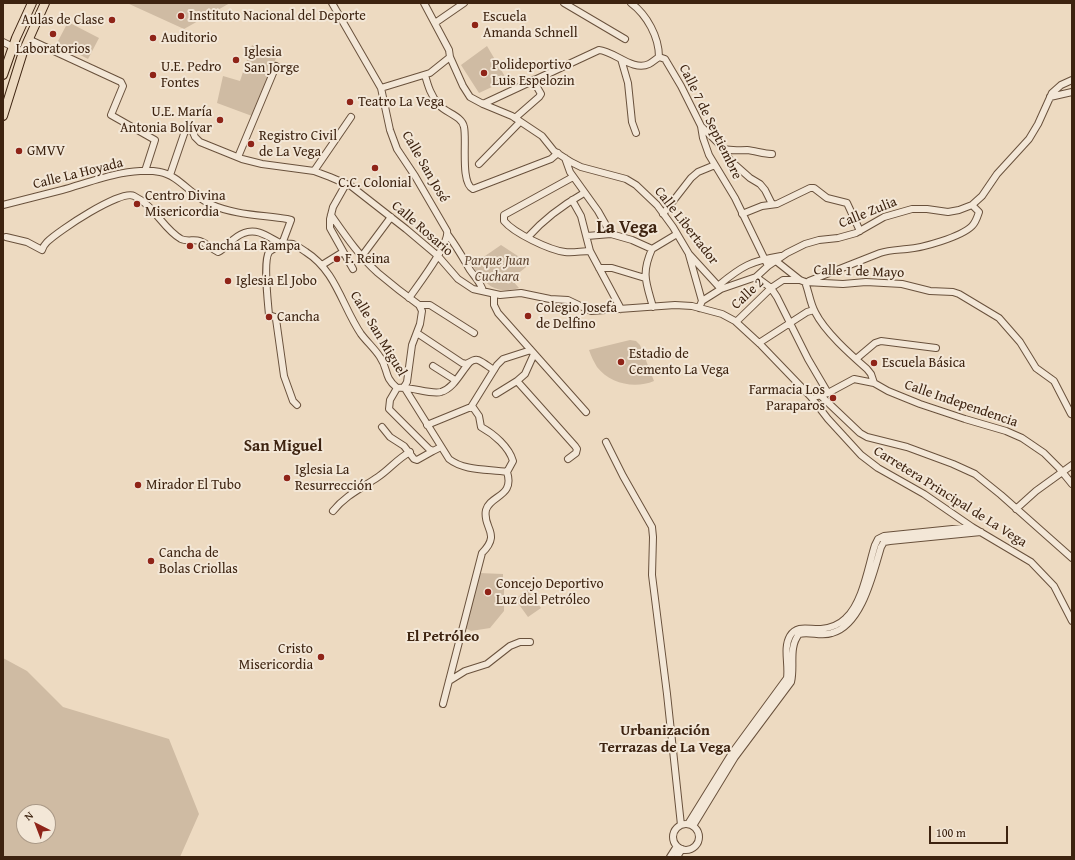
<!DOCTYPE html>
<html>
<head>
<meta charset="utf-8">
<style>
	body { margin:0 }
	#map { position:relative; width:1075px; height:860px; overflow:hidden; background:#eddac1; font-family:"Gentium Book Plus",serif }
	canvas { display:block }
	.frame { position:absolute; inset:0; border:4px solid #3d2310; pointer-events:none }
	.north { position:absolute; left:16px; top:804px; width:40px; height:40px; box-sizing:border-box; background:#f3e7d7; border:1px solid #aa9987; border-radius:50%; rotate:318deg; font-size:11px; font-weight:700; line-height:16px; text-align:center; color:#3d2310 }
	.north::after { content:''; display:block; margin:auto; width:14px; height:18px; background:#8f2418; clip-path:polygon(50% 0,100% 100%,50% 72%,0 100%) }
	.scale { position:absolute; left:929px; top:826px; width:79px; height:18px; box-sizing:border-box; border:2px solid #3d2310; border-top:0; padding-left:5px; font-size:12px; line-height:14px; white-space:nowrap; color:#3d2310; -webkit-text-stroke:3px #f3e7d7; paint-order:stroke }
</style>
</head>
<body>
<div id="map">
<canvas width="1075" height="860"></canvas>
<div class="frame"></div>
<div class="north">N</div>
<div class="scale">100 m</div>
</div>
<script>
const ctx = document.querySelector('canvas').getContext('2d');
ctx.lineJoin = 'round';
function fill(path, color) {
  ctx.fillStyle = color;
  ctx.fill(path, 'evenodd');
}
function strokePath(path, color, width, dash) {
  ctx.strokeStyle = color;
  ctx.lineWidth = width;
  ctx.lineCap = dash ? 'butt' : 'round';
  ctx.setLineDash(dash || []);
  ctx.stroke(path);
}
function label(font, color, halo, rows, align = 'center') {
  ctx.font = font + ' "Gentium Book Plus",serif';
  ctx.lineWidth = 4;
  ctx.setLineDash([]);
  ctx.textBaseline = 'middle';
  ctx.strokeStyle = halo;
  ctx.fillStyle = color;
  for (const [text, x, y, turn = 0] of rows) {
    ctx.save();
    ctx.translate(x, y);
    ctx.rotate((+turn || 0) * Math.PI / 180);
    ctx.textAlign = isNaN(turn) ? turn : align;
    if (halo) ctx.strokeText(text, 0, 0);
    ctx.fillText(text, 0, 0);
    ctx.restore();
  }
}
const green = new Path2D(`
	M127 3H230L184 29Z
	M68 22 99 38 88 59 57 43Z
	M252 45 276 58 252 116 217 103 223 76 240 81Z
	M487 46 507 80 479 93 461 65Z
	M501 245 530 264 511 279 519 288C494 295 485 284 472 265Z
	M630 340 636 341 640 345 654 381C635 389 610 384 597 367 594 362 591 356 589 350Z
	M479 573 503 574V583H505L504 590V611L490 628 471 631 463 627Z
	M528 590 541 608 528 617 515 599Z
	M3 658 27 671 63 707 169 739 199 814 180 857H3ZM24 812H48V836H24Z`);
const minor = new Path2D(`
	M332 3 381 88 390 130 397 149 415 176 447 231C450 244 418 285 409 298
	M424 3 449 50 450 57 463 86 470 97 483 104 512 116 542 136 554 151 571 162 581 167 626 179 636 185 657 205 673 227 689 254 721 289
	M564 3 625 39
	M631 3C647 15 659 37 659 57
	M435 23 464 3
	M28 39 121 82 123 86 111 115 155 140 145 171
	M3 42 23 52
	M659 57 665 59 681 86 701 126 703 138 709 155 735 198 768 266
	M621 59 628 83 632 122 636 133
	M425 75C428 86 431 96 439 105 446 113 462 116 464 127 467 140 460 183 473 189L551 159 558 153
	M381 88 430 73 450 57
	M1050 97 1072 92
	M483 104 599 50C614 51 633 72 649 64 653 62 656 59 659 57
	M515 118 539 97 541 94 533 80
	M701 126 724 149 726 155 733 163 750 178 760 184 765 190 772 204
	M724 149C732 151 739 150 747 150 756 151 764 154 772 154
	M238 157 276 66
	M565 158 570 172 598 211 611 234
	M479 164 520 122
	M314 171 351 117
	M170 175 184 134 186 130 189 129 192 130 195 137 200 142 242 159 262 164 314 171 330 177 351 186 406 229 438 256 458 279 473 289 500 295 521 293 550 299 568 300 591 311 675 305 692 306 722 314 735 321 760 344 811 397 828 419 861 455 878 468 924 494 972 527 1031 562 1054 586 1072 621
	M573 177 504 215V221C514 233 549 250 565 252 573 253 582 251 590 251
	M346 184 333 207 330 219V228L353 269
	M572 200 581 216 590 251 621 309
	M3 205C23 200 42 195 62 190 91 182 130 166 160 172 178 175 192 196 210 204 234 215 262 215 287 219L291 220 282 244
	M663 214 691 178 698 172 715 165
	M742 214 762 206 777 204 810 188H814L827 198 847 203 860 231
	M331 215C345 235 359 256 378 273 391 284 405 295 419 305L422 311 420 324 412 345 407 382 404 387
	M448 235C457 247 463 258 470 270 475 277 481 283 483 291
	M587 236 611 234 632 240 652 249 677 234
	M6 237 27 242 42 250C43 247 45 244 47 242 58 231 121 189 134 196 155 206 163 229 181 239 187 242 194 239 200 241 206 243 212 249 218 252 227 248 232 237 244 233 257 228 267 236 278 242 283 244 288 243 293 244 297 246 302 249 306 252 336 271 342 306 361 334 367 342 375 349 380 357 389 370 383 376 397 388 411 386 430 395 441 392 454 388 461 372 469 363 471 361 475 359 478 360 483 362 489 367 494 370
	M528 237C544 219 563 205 584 193
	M282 244C279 246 272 249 269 252 263 261 268 303 269 315L275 317 276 319 284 376 293 401 297 405
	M652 249C641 274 646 282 653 307
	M689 255 702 301
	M362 256 391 217
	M776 261 800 280 805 282 843 284 866 282 902 284 930 291 953 292 959 294 999 318 1020 342 1036 368 1054 381 1071 414
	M322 265 343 252
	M599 268H612L645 278
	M756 277 771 288 777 297 808 359 828 393
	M809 281 880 253C889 250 898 250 907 249 922 248 961 237 972 226 976 222 977 218 979 212L972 205
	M805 282C809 292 810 303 815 312 825 332 850 354 867 369L871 374 874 383
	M719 285C742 266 751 261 781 256
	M494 294V305L498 313 586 412
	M419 305H430L474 333
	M699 308 702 301 721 289 756 277 768 266 787 253 805 244 819 240 838 238 856 233 884 217 912 209H927L948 212 959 210 972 205 982 196 997 174 1029 139 1038 124 1052 93 1061 85 1072 80
	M736 322 771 288 783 280H800
	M417 333 462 363 466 364 470 362
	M759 343 807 312 814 310
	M534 354 525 374 517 381 575 446 577 449 576 453 568 459
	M856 359 875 343 881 341 936 348
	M433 366 455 380
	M404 387 449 459C464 471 488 469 507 472
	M397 388 390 400 389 409 429 449 433 451 441 447
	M496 394 517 381
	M820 395 860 433 867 437 907 447 953 464 975 474 1001 495 1072 558
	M817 396 828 393 854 379 874 383 888 391 920 404 965 419 1006 431 1022 438 1044 453 1059 468 1072 484
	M472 406 479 416 481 427C494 434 509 447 513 461L507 472
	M427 425 471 407 497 365 503 359 531 350
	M382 427 390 437 404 446 414 459 417 460 433 451
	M606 442 623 476 652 527 653 537 652 575 667 694 681 825
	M1016 509 1036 491 1072 465
	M333 511C346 495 362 488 378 477 390 469 397 459 410 452
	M449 681 465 671 487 664 510 646 520 642H530
	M443 704 482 553C502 533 482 528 486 510 490 495 515 497 507 472
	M688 824 732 753 787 678C789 664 783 648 790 636 797 624 810 630 821 629 830 628 839 625 846 618 863 602 868 567 875 545L878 539 884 536 972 527
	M673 837a13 13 0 1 1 26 0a13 13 0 1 1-26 0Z
	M693 826 735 757 791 682C795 666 788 648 799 634 810 631 821 637 832 633 862 625 873 573 881 547L884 542 890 541 981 532
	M670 857 677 846
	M677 857 682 849`);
const major = new Path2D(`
	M3 75 16 38 32 3
	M3 116 23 52 45 3`);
const markers = [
	[181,16,4,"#8f2418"],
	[112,20,4,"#8f2418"],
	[475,25,4,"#8f2418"],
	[53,34,4,"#8f2418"],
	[153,38,4,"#8f2418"],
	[236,60,4,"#8f2418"],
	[484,73,4,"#8f2418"],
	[153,75,4,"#8f2418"],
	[350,102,4,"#8f2418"],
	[220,120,4,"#8f2418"],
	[251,144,4,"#8f2418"],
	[19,151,4,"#8f2418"],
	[375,168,4,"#8f2418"],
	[137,204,4,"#8f2418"],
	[190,246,4,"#8f2418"],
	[337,259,4,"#8f2418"],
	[228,281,4,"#8f2418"],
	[528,316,4,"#8f2418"],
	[269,317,4,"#8f2418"],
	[621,362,4,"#8f2418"],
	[874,363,4,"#8f2418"],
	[833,398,4,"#8f2418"],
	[287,478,4,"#8f2418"],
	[138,485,4,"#8f2418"],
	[151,561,4,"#8f2418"],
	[488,592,4,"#8f2418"],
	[321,657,4,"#8f2418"]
];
const poiNames = [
	["Instituto Nacional del Deporte",189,16],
	["Escuela",483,17],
	["Amanda Schnell",483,33],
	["Aulas de Clase",104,20,"right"],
	["Auditorio",161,38],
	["Laboratorios",53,49,"center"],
	["Iglesia",244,52],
	["San Jorge",244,68],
	["Polideportivo",492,65],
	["Luis Espelozin",492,81],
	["U.E. Pedro",161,67],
	["Fontes",161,83],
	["Teatro La Vega",358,102],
	["U.E. María",212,112,"right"],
	["Antonia Bolívar",212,128,"right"],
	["Registro Civil",259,136],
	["de La Vega",259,152],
	["GMVV",27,151],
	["C.C. Colonial",375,183,"center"],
	["Centro Divina",145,196],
	["Misericordia",145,212],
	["Cancha La Rampa",198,246],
	["F. Reina",345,259],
	["Iglesia El Jobo",236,281],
	["Colegio Josefa",536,308],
	["de Delfino",536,324],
	["Cancha",277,317],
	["Estadio de",629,354],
	["Cemento La Vega",629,370],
	["Escuela Básica",882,363],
	["Farmacia Los",825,390,"right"],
	["Paraparos",825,406,"right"],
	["Iglesia La",295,470],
	["Resurrección",295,486],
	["Mirador El Tubo",146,485],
	["Cancha de",159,553],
	["Bolas Criollas",159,569],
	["Concejo Deportivo",496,584],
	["Luz del Petróleo",496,600],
	["Cristo",313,649,"right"],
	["Misericordia",313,665,"right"]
];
const streetNames = [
	["Calle 7 de Septiembre",710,122,64],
	["Calle San José",425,167,60],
	["Calle La Hoyada",78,174,-14],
	["Calle Zulia",868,213,-22],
	["Calle Libertador",686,226,52],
	["Calle Rosario",422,229,41],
	["Calle 1 de Mayo",859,272,2],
	["Calle 2",748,294,-43],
	["Calle San Miguel",378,334,59],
	["Calle Independencia",961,404,19],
	["Carretera Principal de La Vega",950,497,32]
];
const parkNames = [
	["Parque Juan",497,261],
	["Cuchara",497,277]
];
const neighbourhoodNames = [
	["El Petróleo",443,637],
	["Urbanización",665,731],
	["Terrazas de La Vega",665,748]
];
const quarterNames = [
	["San Miguel",283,447]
];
const districtNames = [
	["La Vega",627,228]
];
fill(green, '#cfbba3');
strokePath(minor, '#69513c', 8);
strokePath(major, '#3d2310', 10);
strokePath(minor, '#f3e7d7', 6);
strokePath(major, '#eddac1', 8);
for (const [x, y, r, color] of markers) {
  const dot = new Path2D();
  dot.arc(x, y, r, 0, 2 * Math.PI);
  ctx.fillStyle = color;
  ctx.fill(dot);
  strokePath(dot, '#f3e7d7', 1.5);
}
label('14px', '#3d2310', '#f3e7d7', poiNames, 'left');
label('14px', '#3d2310', '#f3e7d7', streetNames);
label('italic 14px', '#624935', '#f3e7d7', parkNames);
label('bold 15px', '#3d2310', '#f3e7d7', neighbourhoodNames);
label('bold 16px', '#3d2310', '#f3e7d7', quarterNames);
label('bold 18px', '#3d2310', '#f3e7d7', districtNames);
</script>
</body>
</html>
